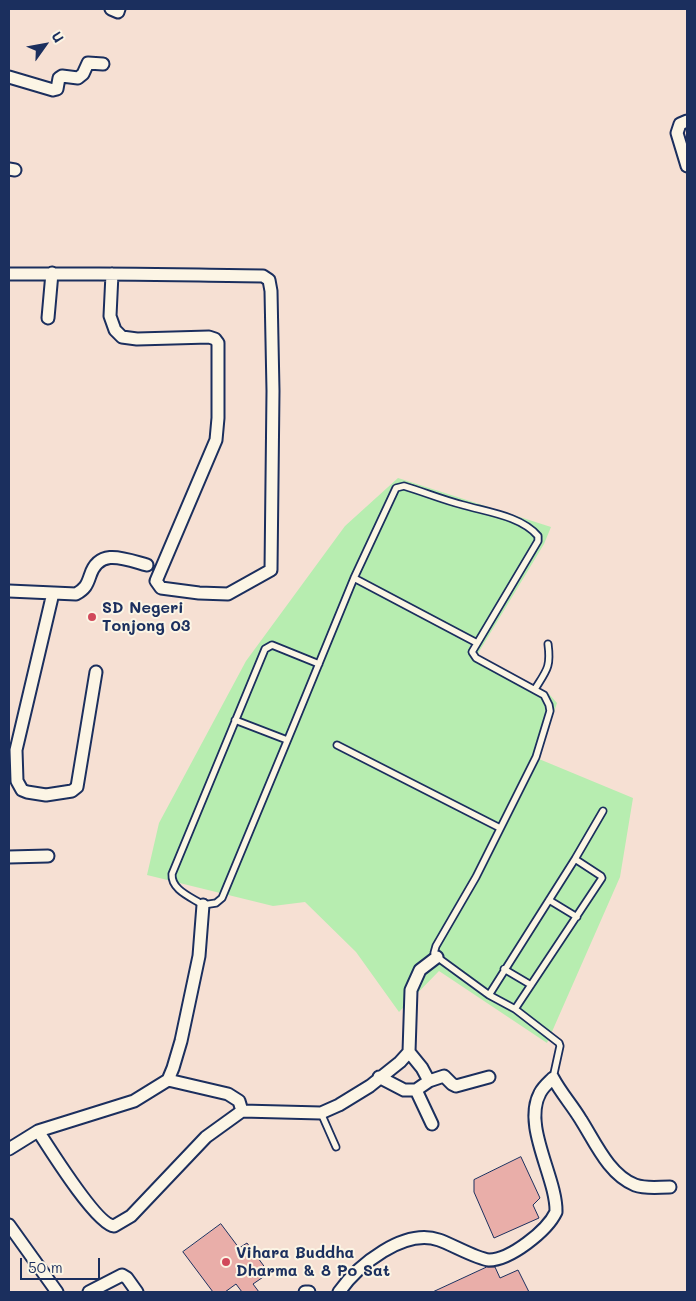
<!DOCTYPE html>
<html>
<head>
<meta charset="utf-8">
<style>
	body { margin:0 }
	#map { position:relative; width:696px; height:1301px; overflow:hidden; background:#f6e0d3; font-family:Mali,sans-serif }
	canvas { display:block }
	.frame { position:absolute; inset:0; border:10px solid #1b2f5e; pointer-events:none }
	.north { position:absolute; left:20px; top:20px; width:50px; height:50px; -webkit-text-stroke:4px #fcf5e5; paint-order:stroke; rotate:58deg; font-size:14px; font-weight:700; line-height:20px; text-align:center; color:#1b2f5e }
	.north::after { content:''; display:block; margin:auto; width:18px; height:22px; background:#1b2f5e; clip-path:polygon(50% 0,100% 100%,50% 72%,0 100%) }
	.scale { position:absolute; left:20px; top:1258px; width:80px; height:22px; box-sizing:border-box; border:2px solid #1b2f5e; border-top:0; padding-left:6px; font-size:15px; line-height:18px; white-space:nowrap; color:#1b2f5e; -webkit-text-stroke:4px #fcf5e5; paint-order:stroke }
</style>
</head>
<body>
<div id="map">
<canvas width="696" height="1301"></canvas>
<div class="frame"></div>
<div class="north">U</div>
<div class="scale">50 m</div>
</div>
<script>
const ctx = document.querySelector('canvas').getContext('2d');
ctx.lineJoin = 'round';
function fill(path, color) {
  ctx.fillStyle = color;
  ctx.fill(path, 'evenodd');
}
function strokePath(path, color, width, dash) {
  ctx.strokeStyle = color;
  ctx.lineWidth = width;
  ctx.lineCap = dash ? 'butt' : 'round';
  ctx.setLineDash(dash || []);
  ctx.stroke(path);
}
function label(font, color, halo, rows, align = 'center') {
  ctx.font = font + ' Mali,sans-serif';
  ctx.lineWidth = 4;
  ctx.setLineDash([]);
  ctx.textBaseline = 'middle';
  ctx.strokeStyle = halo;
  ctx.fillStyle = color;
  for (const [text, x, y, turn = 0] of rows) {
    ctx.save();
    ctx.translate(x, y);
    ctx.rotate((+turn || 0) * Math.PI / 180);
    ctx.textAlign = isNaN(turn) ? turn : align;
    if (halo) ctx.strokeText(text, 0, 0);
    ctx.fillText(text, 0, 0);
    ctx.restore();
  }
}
const green = new Path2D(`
	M398 478 551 527 544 544 477 655 549 694 557 703 539 759 633 798 620 877 547 1043 439 971 399 1012 356 952 305 902 273 906 147 875 159 823 246 661 345 526Z`);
const building = new Path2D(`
	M521 1157 540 1198 533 1205 539 1218 494 1238 474 1192V1180Z
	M221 1224 239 1248 247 1243 269 1273 253 1284 259 1292H242L236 1284 225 1292H213L183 1252Z
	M487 1267H495L500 1278 518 1270 529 1292H433Z`);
const lane = new Path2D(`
	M354 578 477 643
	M319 664 272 645 265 649 172 874C171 890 191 897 203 905L216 903 222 898 295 722 354 578 396 488 404 486C424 492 443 500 463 505 487 512 521 516 538 536V541L472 652 476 658 544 695 549 705 550 711 536 757 476 877 436 946 434 953 437 957 489 995 515 1009 559 1043 560 1046 553 1078
	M535 689C547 670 551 667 548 644
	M235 720 287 740
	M337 745 500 828
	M549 900 577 917
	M504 969 531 985
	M489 995 575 859 603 811
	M515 1009 602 878 601 876 575 859
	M321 1113 336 1147`);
const street = new Path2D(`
	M111 9 118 12 119 9
	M9 77 53 90 57 89 59 78 62 76 78 78 83 74 88 63 103 64
	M687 121 680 124 677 133 687 166
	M9 169 15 170
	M9 274C93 273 178 275 263 276L269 280 271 291 273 391 271 570 228 594 199 593 161 588 156 581 216 440 218 418V343L215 339 209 337 137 339 122 337 115 330 110 316 112 274
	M48 318 52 273
	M9 591 76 594C85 589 87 585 90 576 99 547 125 559 147 565
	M53 593 16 750 17 781 22 790 27 792 46 795 72 791 77 787 96 672
	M9 857 48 856
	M379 1077 404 1090H416L429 1081 422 1068 409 1052
	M168 1080 228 1094 239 1101 242 1111 321 1113 339 1105 370 1086 400 1062 409 1052 411 990 420 970 437 957
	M429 1081 444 1076 452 1084 456 1086 489 1077
	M416 1090 432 1124
	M38 1131 134 1101 168 1080 173 1068 181 1041 199 956 203 905
	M9 1149 38 1131C49 1148 97 1225 114 1226L131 1216 206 1137 242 1111
	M9 1225 57 1292
	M89 1292 122 1275 127 1278 137 1292
	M305 1292H309
	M339 1292C358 1265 404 1228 439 1240 451 1244 477 1259 489 1260 510 1260 547 1231 556 1212 557 1178 522 1126 540 1093 543 1087 548 1083 553 1078 561 1093 572 1105 581 1120 595 1142 609 1175 635 1185 646 1189 658 1187 670 1187`);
const markers = [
	[92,617,5,"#d1495b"],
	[226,1262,5,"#d1495b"]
];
const poiNames = [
	["SD Negeri",102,608],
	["Tonjong 03",102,626],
	["Vihara Buddha",236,1253],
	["Dharma & 8 Po Sat",236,1271]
];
fill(green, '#b7edb0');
fill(building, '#e9aea9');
strokePath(building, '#1b2f5e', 1);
strokePath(lane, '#1b2f5e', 9);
strokePath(street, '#1b2f5e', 15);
strokePath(lane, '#fcf5e5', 5.5);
strokePath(street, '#fcf5e5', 11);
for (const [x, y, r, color] of markers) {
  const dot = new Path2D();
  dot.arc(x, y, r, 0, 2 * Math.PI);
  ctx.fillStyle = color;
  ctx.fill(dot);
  strokePath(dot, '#fcf5e5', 2);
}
label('bold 16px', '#1b2f5e', '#fcf5e5', poiNames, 'left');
</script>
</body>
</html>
